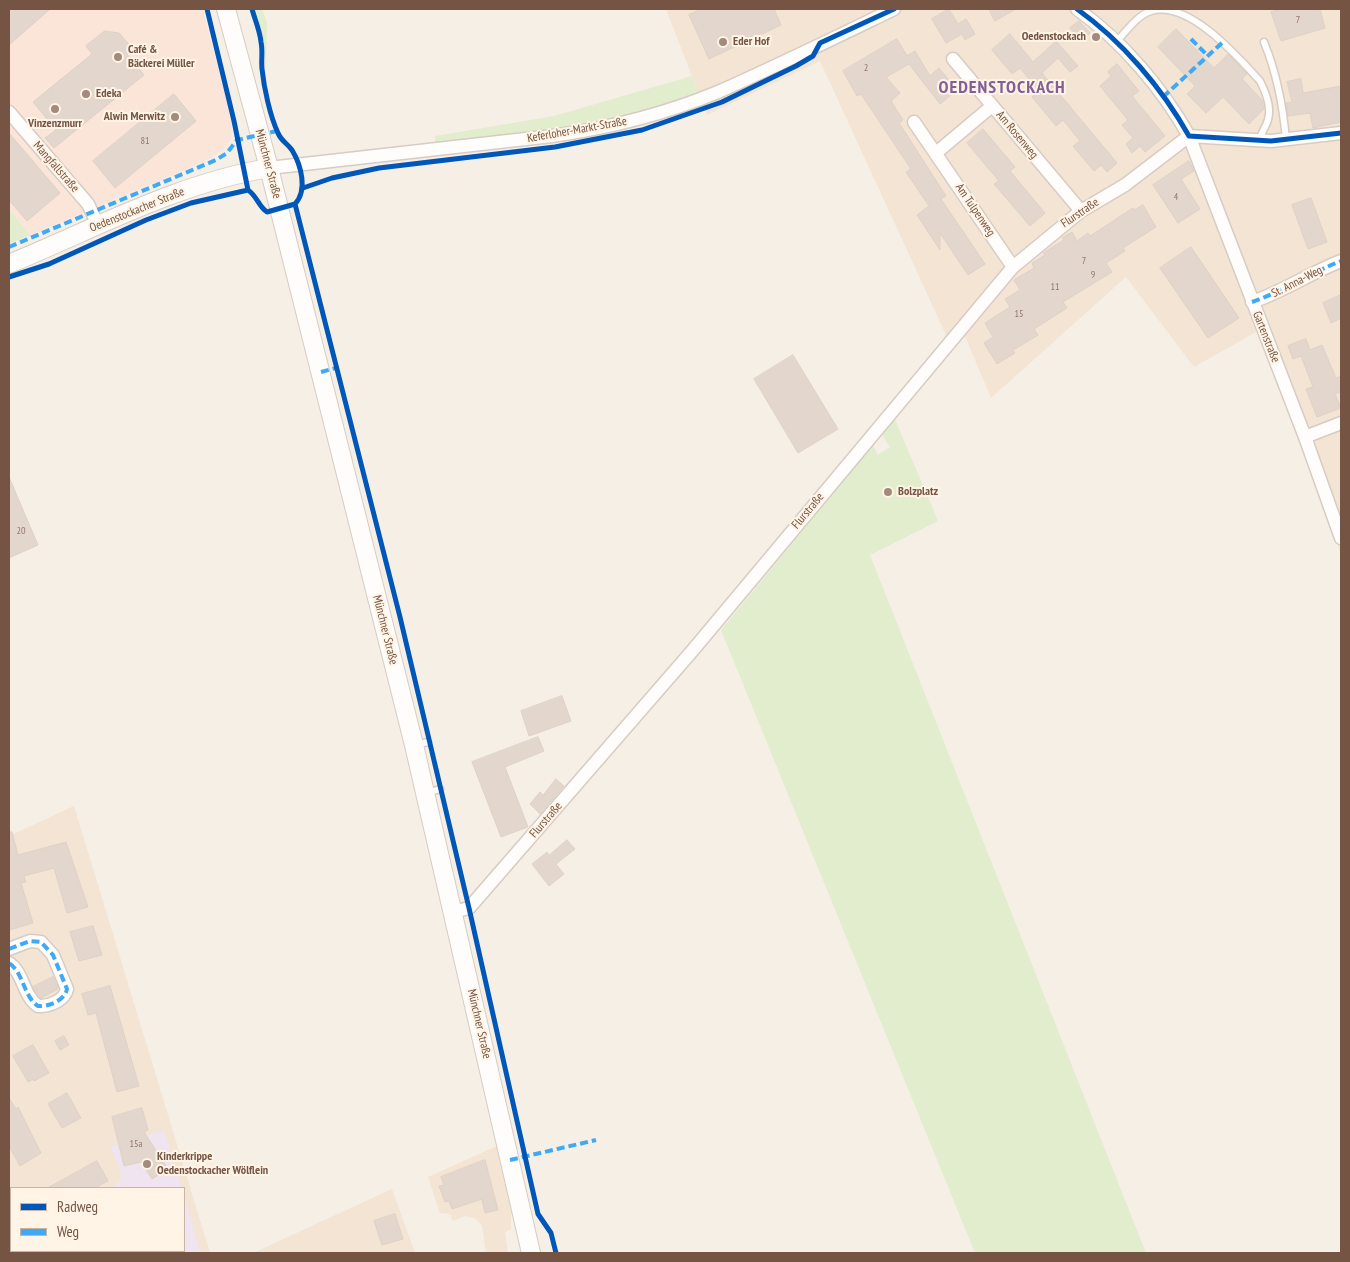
<!DOCTYPE html>
<html>
<head>
<meta charset="utf-8">
<style>
	body { margin:0 }
	#map { position:relative; width:1350px; height:1262px; overflow:hidden; background:#f6efe5; font-family:"PT Sans Narrow",sans-serif }
	canvas { display:block }
	.frame { position:absolute; inset:0; border:10px solid #755444; pointer-events:none }
	.legend { position:absolute; left:10px; top:1187px; width:175px; height:65px; box-sizing:border-box; background:#fff4e5; border:1px solid #c8b4a5; margin:0; padding:6px 9px; list-style:none; font-size:15px; color:#755444 }
	.legend li { display:flex; align-items:center; gap:10px; height:25px }
	.legend b { width:25px; border:1px solid #c8b4a5 }
</style>
</head>
<body>
<div id="map">
<canvas width="1350" height="1262"></canvas>
<div class="frame"></div>
<ul class="legend">
<li><b style="height:6px;background:#0057b8"></b>Radweg</li>
<li><b style="height:6px;background:#3fa9f5"></b>Weg</li>
</ul>
</div>
<script>
const ctx = document.querySelector('canvas').getContext('2d');
ctx.lineJoin = 'round';
function fill(path, color) {
  ctx.fillStyle = color;
  ctx.fill(path, 'evenodd');
}
function strokePath(path, color, width, dash) {
  ctx.strokeStyle = color;
  ctx.lineWidth = width;
  ctx.lineCap = dash ? 'butt' : 'round';
  ctx.setLineDash(dash || []);
  ctx.stroke(path);
}
function label(font, color, halo, rows, align = 'center') {
  ctx.font = font + ' "PT Sans Narrow",sans-serif';
  ctx.lineWidth = 4;
  ctx.setLineDash([]);
  ctx.textBaseline = 'middle';
  ctx.strokeStyle = halo;
  ctx.fillStyle = color;
  for (const [text, x, y, turn = 0] of rows) {
    ctx.save();
    ctx.translate(x, y);
    ctx.rotate((+turn || 0) * Math.PI / 180);
    ctx.textAlign = isNaN(turn) ? turn : align;
    if (halo) ctx.strokeText(text, 0, 0);
    ctx.fillText(text, 0, 0);
    ctx.restore();
  }
}
const residential = new Path2D(`
	M666 9H1341V555L1315 477 1258 331 1194 367 1126 277 991 398 965 336 952 348 820 61 707 115Z
	M74 806 210 1253H9V836ZM11 1188H184V1251H11Z
	M499 1145 511 1206V1229L505 1232 508 1253H486L482 1226 475 1218 465 1216 453 1221 450 1214 440 1213 428 1177Z
	M392 1189 415 1253H253Z`);
const commercial = new Path2D(`
	M9 9H203L232 123 231 140 223 150 203 162 30 235 9 209Z`);
const education = new Path2D(`
	M164 1130 182 1188H113L121 1178 120 1170 110 1146Z
	M184 1194 200 1253H98L97 1251H184Z`);
const green = new Path2D(`
	M255 9H262L267 23 266 70 263 40Z
	M692 76 698 92 656 107 558 129 435 144V136L554 116Z
	M9 209 30 235 9 244Z
	M894 417 938 521 870 555 1146 1253H975L721 630 873 445 878 455 890 447 882 435Z`);
const building = new Path2D(`
	M9 9H50L9 45Z
	M702 9H774L781 25 709 59 689 15Z
	M949 9 958 24 966 19 975 34 965 40 962 34 946 43 932 19Z
	M989 9H1016L995 21Z
	M1283 9H1320L1325 28 1281 41 1271 12Z
	M1079 21 1090 33 1081 41 1070 28Z
	M1176 29 1214 68 1228 54 1247 74 1242 79 1262 100 1264 109 1249 124 1223 97 1206 113 1187 94 1195 86 1158 47Z
	M105 31 119 33 133 49 127 54 144 75 54 148 45 138 56 130 33 102 92 54 86 46Z
	M1010 34 1033 62 1056 41 1078 66 1070 72 1058 58 1042 73 1117 163 1107 172 1101 165 1094 171 1073 146 1080 141 1063 120 1056 126 1032 97 1039 91 1020 68 1012 74 992 50Z
	M897 39 907 56 915 51 930 76 939 68 957 90 940 104 909 64 886 77 900 93 891 101 903 120 899 123 946 196 941 199 985 264 968 275 940 233V250L917 215 929 206 906 172 911 169 861 94 857 96 843 71Z
	M1117 64 1139 91 1132 96 1165 136 1145 152 1140 146 1132 153 1126 144 1133 138 1122 125 1128 120 1100 86 1111 76 1108 72Z
	M1301 79 1303 93 1341 86V122L1313 128 1310 113 1288 116 1286 103 1292 102 1287 82Z
	M174 94 196 121 115 188 93 161Z
	M983 129 1015 167 1010 171 1045 213 1030 226 994 184 999 181 967 143Z
	M9 133 60 193 27 221 9 200Z
	M1189 161 1194 171 1181 179 1200 209 1178 223 1153 185Z
	M1311 198 1327 242 1308 249 1292 205Z
	M1143 205 1156 227 1123 248 1125 251 1106 263 1112 272 1063 302 1067 308 1034 329 1038 335 1013 350 1015 353 997 364 984 343 993 337 985 323 1010 307 1005 299 1020 290 1014 280 1034 268 1032 263 1045 255 1043 253 1064 240 1062 238 1072 232 1077 241 1088 233 1090 236 1133 208 1134 210Z
	M1191 247 1239 318 1208 338 1160 268Z
	M1341 295V318L1331 323 1323 303Z
	M1306 339 1310 350 1322 345 1336 378 1341 376V392L1335 394 1341 408 1317 417 1306 389 1313 387 1301 356 1293 359 1288 346Z
	M793 355 838 429 798 453 754 379Z
	M9 477 38 545 9 558Z
	M562 696 571 721 529 736 521 711Z
	M538 737 544 751 505 767 528 827 501 837 472 762Z
	M556 779 564 786 540 814 530 804 540 792 543 795Z
	M12 832 18 855 66 842 88 907 67 913 54 868 24 876 26 882 21 883 33 923 9 930V833Z
	M567 840 575 849 556 864 564 874 549 886 532 864 547 852 549 855Z
	M93 926 102 955 79 961 70 932Z
	M53 977 58 989 41 998 33 987Z
	M110 986 139 1086 117 1092 96 1013 88 1015 82 994Z
	M64 1036 69 1045 60 1050 55 1041Z
	M33 1045 49 1073 34 1081 33 1079 28 1082 13 1056Z
	M67 1093 81 1118 62 1128 48 1104Z
	M9 1098 16 1109 18 1107 41 1153 20 1166 9 1146Z
	M142 1108 148 1130 144 1132 168 1169 152 1179 141 1162 124 1166 112 1117Z
	M485 1160 498 1210 485 1213 482 1199 452 1209 449 1201 445 1202 439 1186 444 1185 441 1177Z
	M97 1161 108 1181 95 1188H48Z
	M395 1214 403 1239 382 1245 374 1221Z`);
const lane = new Path2D(`
	M1116 42C1126 32 1137 15 1151 11 1189 0 1238 57 1260 81 1267 95 1273 111 1266 125 1263 131 1261 133 1260 140
	M1264 42C1277 74 1283 105 1286 140
	M414 745 428 742
	M427 793 440 789`);
const street = new Path2D(`
	M1077 9C1122 41 1162 88 1189 136L1305 437 1341 538
	M953 59 1081 211
	M9 112 88 204 98 225
	M914 122 1013 267
	M1189 136 1271 141 1341 133
	M936 153 992 106
	M269 168 552 136C609 128 665 114 718 92 777 66 836 37 894 9
	M1252 302C1284 291 1310 273 1341 261
	M1305 437 1341 423
	M453 912 469 908 693 650 1013 267 1081 211 1125 185 1189 136
	M9 949 30 941 41 942 53 955 67 989C65 1000 49 1007 38 1006 23 996 24 973 9 963
	M9 1246 11 1244
	M86 1251 88 1253`);
const secondary = new Path2D(`
	M226 9 269 168 414 745 531 1253
	M9 264C94 229 178 183 269 168`);
const quiet = new Path2D(`
	M1191 39 1208 56
	M1163 97 1223 42
	M9 247 216 160 227 153 237 140 277 131
	M1252 302C1284 291 1310 273 1341 261
	M321 372 336 368
	M9 949 30 941 41 942 53 955 67 989C65 1000 49 1007 38 1006 23 996 24 973 9 963
	M510 1160 596 1140`);
const cycleway = new Path2D(`
	M207 9 234 121 248 190
	M1077 9C1122 41 1162 88 1189 136L1271 141 1341 133
	M303 188 332 178 379 168 555 147 642 130 722 102 796 66 813 56 820 43 894 9
	M295 204 400 617 469 908 538 1214 551 1233 556 1253
	M9 277 49 264 146 220 191 203 248 190C257 196 259 207 267 212L295 204C308 190 301 165 292 150 287 143 281 141 278 133 270 116 264 88 262 69 261 60 263 51 261 42 260 31 255 20 252 9`);
const markers = [
	[1096,37,5,"#a28a7c"],
	[723,42,5,"#a28a7c"],
	[118,57,5,"#a28a7c"],
	[86,94,5,"#a28a7c"],
	[55,109,5,"#a28a7c"],
	[175,117,5,"#a28a7c"],
	[888,492,5,"#a28a7c"],
	[147,1164,5,"#a28a7c"]
];
const numberNames = [
	["7",1298,20],
	["2",866,68],
	["81",145,141],
	["4",1176,197],
	["7",1084,261],
	["9",1093,275],
	["11",1055,287],
	["15",1019,314],
	["20",21,531],
	["15a",136,1144]
];
const poiNames = [
	["Oedenstockach",1086,37,"right"],
	["Eder Hof",733,42],
	["Café &",128,50],
	["Bäckerei Müller",128,64],
	["Edeka",96,94],
	["Alwin Merwitz",165,117,"right"],
	["Vinzenzmurr",55,124,"center"],
	["Bolzplatz",898,492],
	["Kinderkrippe",157,1157],
	["Oedenstockacher Wölflein",157,1171]
];
const streetNames = [
	["Keferloher-Markt-Straße",577,130,-10],
	["Am Rosenweg",1017,135,50],
	["Münchner Straße",268,164,75],
	["Mangfallstraße",56,167,49],
	["Oedenstockacher Straße",137,210,-22],
	["Am Tulpenweg",975,210,56],
	["Flurstraße",1080,213,-34],
	["St. Anna-Weg",1297,282,-27],
	["Gartenstraße",1266,337,68],
	["Flurstraße",808,511,-50],
	["Münchner Straße",385,630,76],
	["Flurstraße",546,820,-49],
	["Münchner Straße",479,1024,77]
];
const districtNames = [
	["OEDENSTOCKACH",1002,88]
];
fill(residential, '#f3e4d4');
fill(commercial, '#fbe5d9');
fill(education, '#f1e4f1');
fill(green, '#e2edce');
fill(building, '#e3d6cc');
strokePath(building, '#dfd1c7', 1);
strokePath(lane, '#d7ccc3', 9);
strokePath(street, '#d7ccc3', 15);
strokePath(secondary, '#d7cbc2', 20);
strokePath(lane, '#fefdfb', 6);
strokePath(street, '#fefdfb', 12);
strokePath(secondary, '#fefdfb', 18);
strokePath(quiet, '#3fa9f5', 4, [8, 4]);
strokePath(cycleway, '#0057b8', 5);
for (const [x, y, r, color] of markers) {
  const dot = new Path2D();
  dot.arc(x, y, r, 0, 2 * Math.PI);
  ctx.fillStyle = color;
  ctx.fill(dot);
  strokePath(dot, '#fff4e5', 2);
}
label('10px', '#927668', null, numberNames);
label('bold 12px', '#755444', '#fff4e5', poiNames, 'left');
label('12px', '#755444', '#fff4e5', streetNames);
ctx.letterSpacing = '1px';
label('bold 18px', '#835f99', '#fff4e5', districtNames);
ctx.letterSpacing = '0px';
</script>
</body>
</html>
